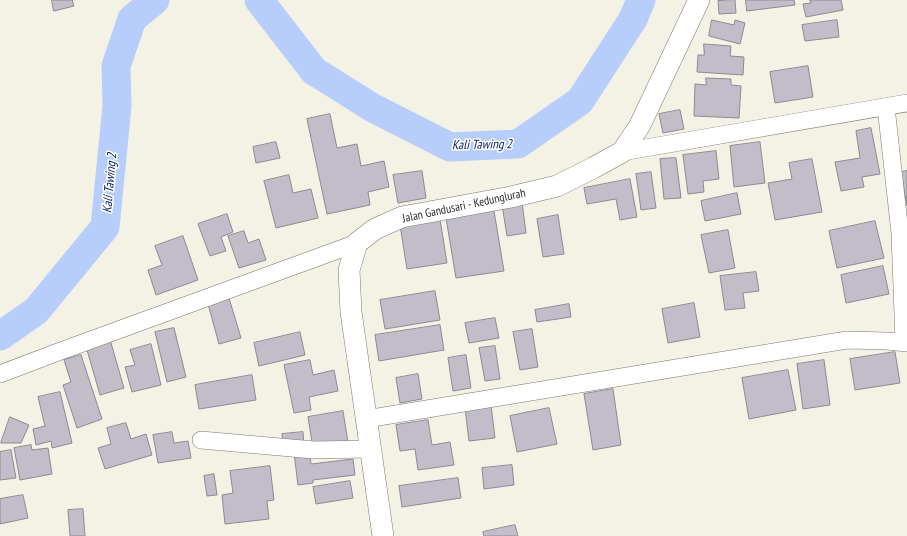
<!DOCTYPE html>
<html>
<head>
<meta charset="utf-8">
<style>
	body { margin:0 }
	canvas { display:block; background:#f4f1e5 }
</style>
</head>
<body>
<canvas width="907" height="536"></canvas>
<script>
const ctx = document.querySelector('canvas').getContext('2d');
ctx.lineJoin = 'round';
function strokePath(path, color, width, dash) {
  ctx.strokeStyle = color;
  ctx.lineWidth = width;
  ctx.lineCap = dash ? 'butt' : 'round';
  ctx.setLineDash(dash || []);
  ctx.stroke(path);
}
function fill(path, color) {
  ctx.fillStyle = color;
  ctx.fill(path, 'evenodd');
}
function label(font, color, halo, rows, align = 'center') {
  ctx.font = font + ' "PT Sans Narrow",sans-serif';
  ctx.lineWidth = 3;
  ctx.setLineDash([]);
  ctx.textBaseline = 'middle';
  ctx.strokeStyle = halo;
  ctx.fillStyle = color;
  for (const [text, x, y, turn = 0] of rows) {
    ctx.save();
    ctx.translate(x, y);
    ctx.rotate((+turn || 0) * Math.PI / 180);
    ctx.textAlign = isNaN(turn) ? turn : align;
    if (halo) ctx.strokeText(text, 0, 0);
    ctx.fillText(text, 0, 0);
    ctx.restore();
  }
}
const river = new Path2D(`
	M259 0 314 71 373 108 450 147 518 144 580 101 633 19 641 0
	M0 336 36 311 105 227 117 106 116 66 132 19 155 0`);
const building = new Path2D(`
	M52 0H72L74 6 54 11Z
	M735 0 736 13 719 14 718 1Z
	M746 0H794L795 5 747 11Z
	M810 0H841L843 10 806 17 803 4 811 3Z
	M712 20 734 25 735 20 745 23 740 44 709 36Z
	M837 20 839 37 805 41 802 25Z
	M704 44 731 46 730 56 744 57 743 75 697 72 698 55H704Z
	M808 66 813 97 775 103 770 72Z
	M706 78 731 79V85L741 86 739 118 694 116 695 84 706 85Z
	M680 110 684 129 663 133 659 114Z
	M330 114 337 148 357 144 361 166 384 161 389 187 368 192 370 205 327 214 307 119Z
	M871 128 880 174 862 177 864 187 841 191 835 162 860 158 856 131Z
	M276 142 280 158 256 163 253 147Z
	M760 142 765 183 734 187 730 146Z
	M716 151 719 179 703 181 704 192 688 194 683 155Z
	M676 158 681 198 664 199 660 159Z
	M812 159 822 212 775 220 768 183 792 179 789 163Z
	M422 171 426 198 398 203 393 175Z
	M907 171V206L901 172Z
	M651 172 656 208 641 210 636 174Z
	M289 175 293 193 311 189 318 218 276 228 264 181Z
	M630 179 637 217 620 220 616 199 587 204 584 188Z
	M737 193 741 214 705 221 701 201Z
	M522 202 526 233 507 236 502 205Z
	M493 205 504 271 456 278 445 212Z
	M227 214 233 232 221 237 226 251 210 256 198 224Z
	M558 215 564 254 543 257 537 219Z
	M440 219 447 263 407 269 400 225Z
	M875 221 884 258 837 268 829 231Z
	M728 230 735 268 709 273 701 235Z
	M244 231 248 243 259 239 266 260 239 268 228 236Z
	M183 236 198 280 156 295 148 270 162 265 155 246Z
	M883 266 889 294 846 303 841 275Z
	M756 272 759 291 743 293 745 308 725 310 720 276Z
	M435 291 440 320 385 329 380 300Z
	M229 298 241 338 219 344 208 304Z
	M694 303 700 337 668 343 662 309Z
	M569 304 571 317 537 322 535 310Z
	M495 318 499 338 469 343 465 323Z
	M440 325 444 350 379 361 375 335Z
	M174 328 186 377 167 382 155 332Z
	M532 329 538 367 520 370 513 332Z
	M300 332 305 355 259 366 254 343Z
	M109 336 124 388 100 395 85 343Z
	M151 344 161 385 132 392 125 367 135 365 130 350Z
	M495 346 500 379 485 381 479 348Z
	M895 352 900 383 855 390 850 359Z
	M81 355 102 419 77 428 63 385 71 382 64 360Z
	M466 355 471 388 453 391 448 358Z
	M310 360 313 375 334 370 338 391 309 397 311 410 294 413 284 365Z
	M824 360 830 405 803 409 797 364Z
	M788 370 796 410 749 419 742 378Z
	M418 374 422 399 400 403 396 378Z
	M252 375 256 400 199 409 195 385Z
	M613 389 621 445 593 450 584 394Z
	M60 392 72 443 52 448 51 441 36 445 33 429 45 426 38 397Z
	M491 405 495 438 469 441 465 408Z
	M549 408 557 444 517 452 510 416Z
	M343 411 348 442 313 448 308 417Z
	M10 417 29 425 21 443H1Z
	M428 420 432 445 450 442 454 465 418 470 415 449 400 451 396 425Z
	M126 423 131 439 146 434 152 455 105 469 98 448 111 444 107 428Z
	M172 432 174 443 188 441 191 458 158 463 153 435Z
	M303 432 304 444 283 446 282 434Z
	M31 445 32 450 48 448 52 474 20 480 14 448Z
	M11 450 16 478 0 480V452Z
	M309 451 311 464 353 459 355 475 313 480V483L298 485 294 453Z
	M512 465 514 485 484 489 482 468Z
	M270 466 274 500 267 501 269 519 225 524 222 495 233 493 230 471Z
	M214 474 217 495 207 496 204 476Z
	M458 478 461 498 402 507 399 486Z
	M350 481 353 498 316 504 313 487Z
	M23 495 28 518 0 524V499Z
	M83 509 85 536H70L68 510Z
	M515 525 518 536H484L483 532Z`);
const minor = new Path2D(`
	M886 107 900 233 904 342
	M622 152 907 103
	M0 374 58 352 357 243
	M366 419 847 340 887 341 907 343
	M201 440 314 450 370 449`);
const tertiary = new Path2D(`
	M383 536 351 312 349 270 357 243 375 229 402 217 511 197 557 186 593 168 622 152 640 125 699 0`);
const streetNames = [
	["Jalan Gandusari - Kedunglurah",464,206,-12]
];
const waterNames = [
	["Kali Tawing 2",482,145,-1],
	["Kali Tawing 2",110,183,-85]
];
strokePath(river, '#b7cefc', 29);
fill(building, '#c2bec9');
strokePath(building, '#8d8994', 1);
strokePath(minor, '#7b786e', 18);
strokePath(tertiary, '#7b786e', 22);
strokePath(minor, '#fff', 17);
strokePath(tertiary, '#fff', 21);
label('12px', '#2f2d29', '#fff', streetNames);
label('italic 13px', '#0c2565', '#fff', waterNames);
</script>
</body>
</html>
